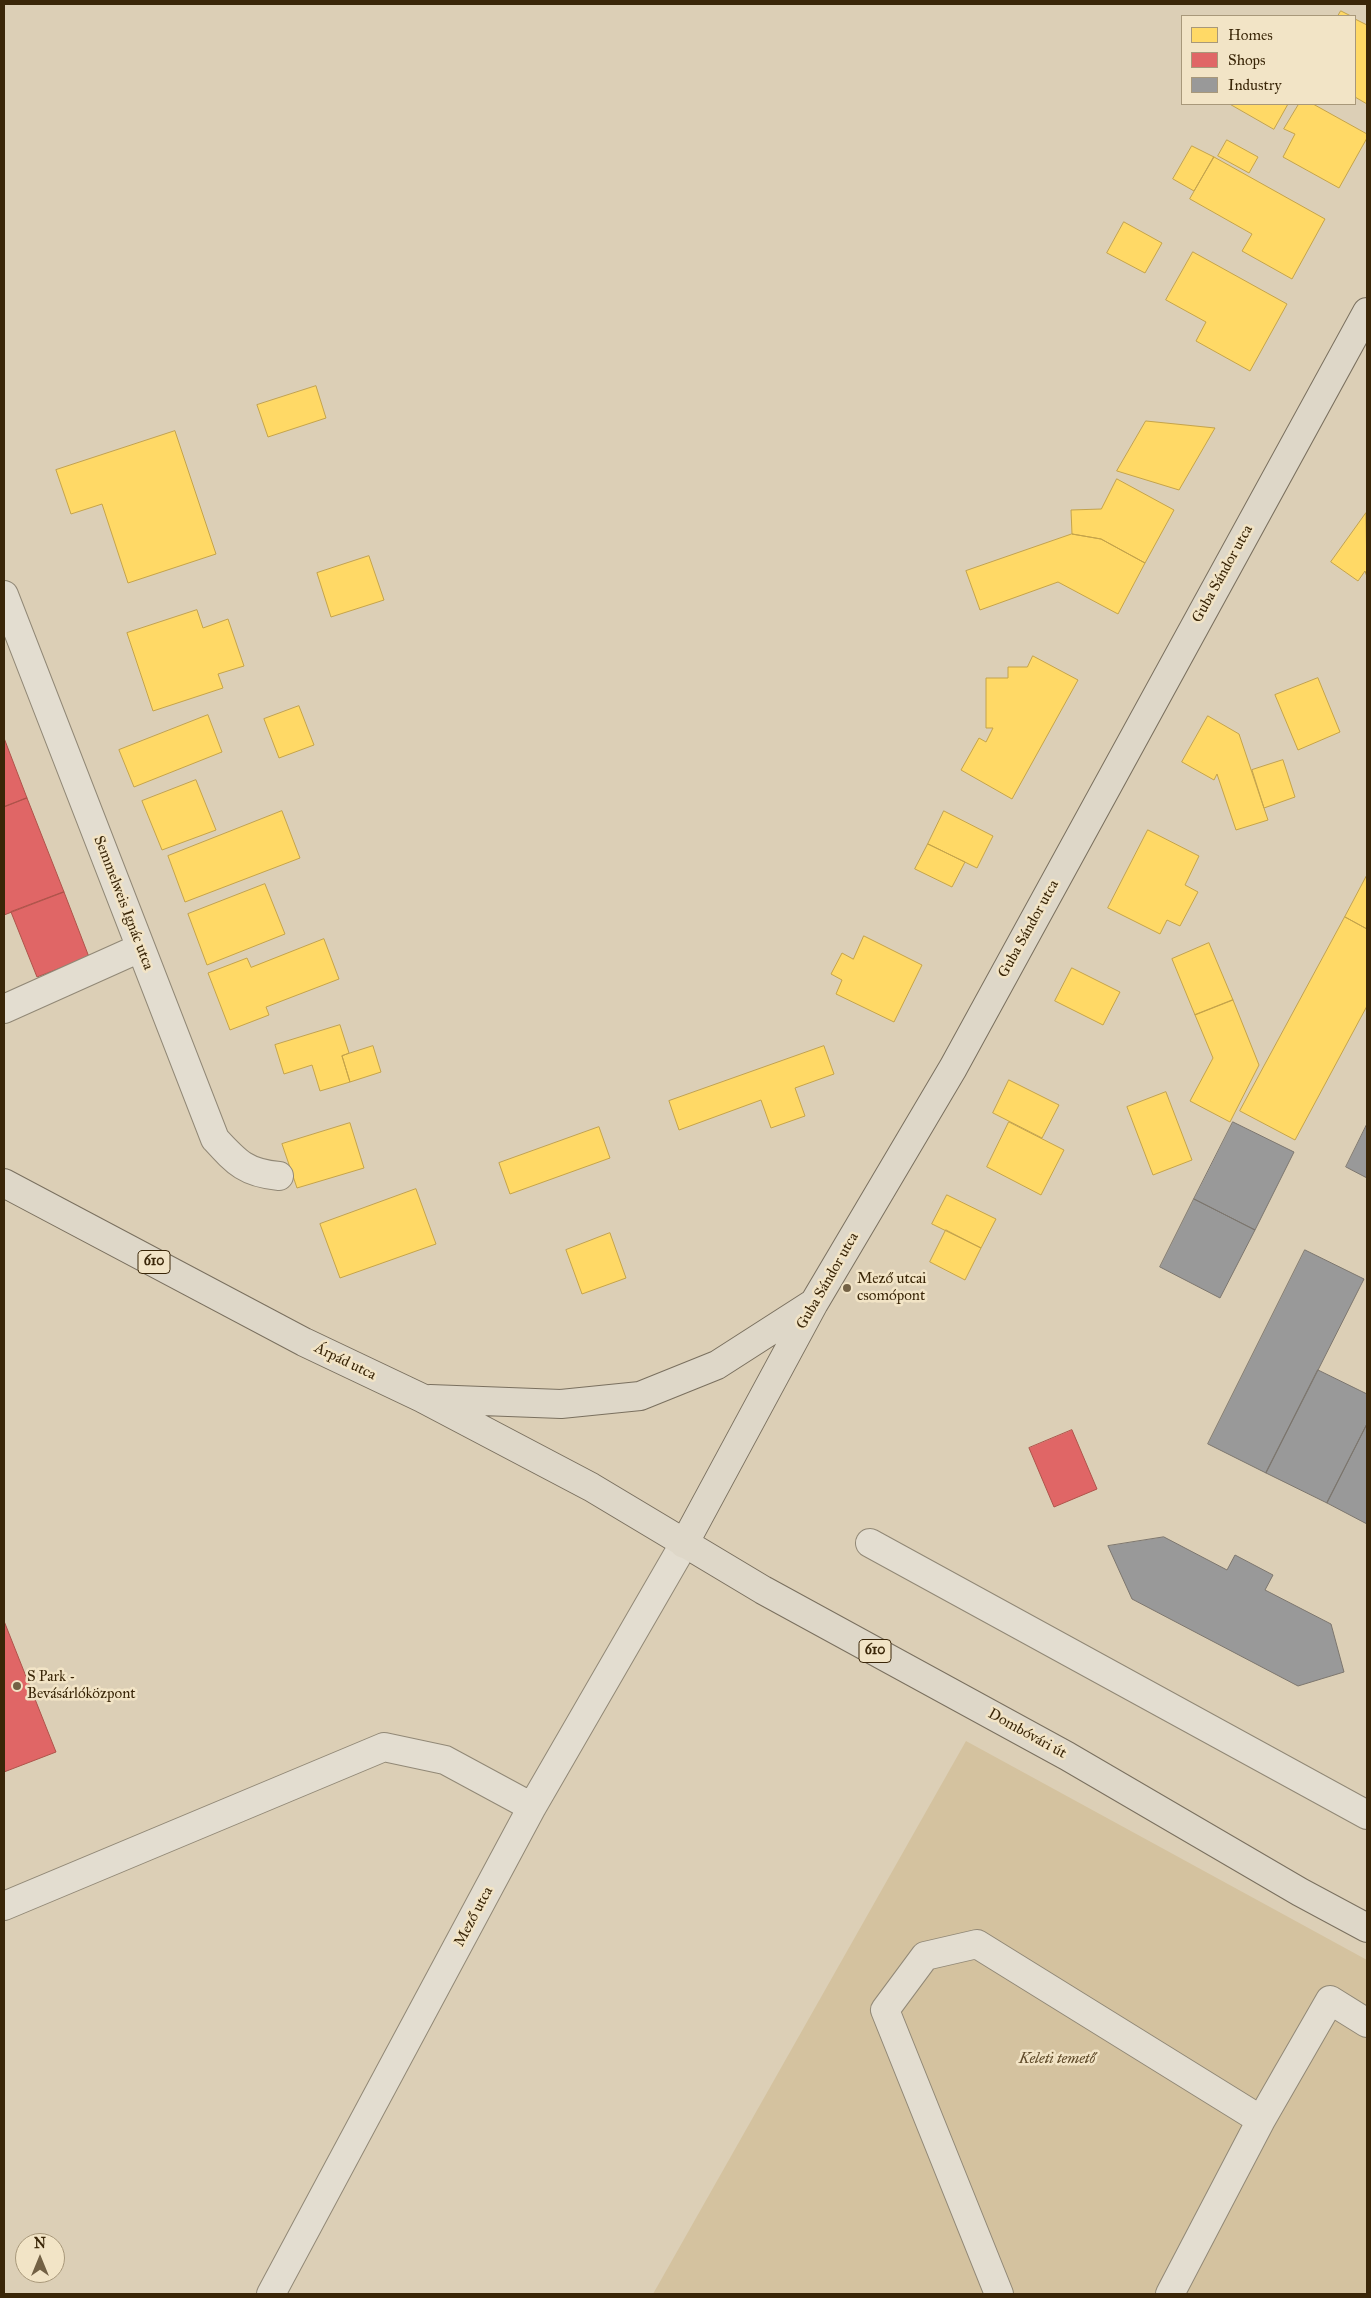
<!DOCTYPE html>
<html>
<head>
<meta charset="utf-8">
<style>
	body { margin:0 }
	#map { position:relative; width:1371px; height:2298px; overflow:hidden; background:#dccfb6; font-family:"IM FELL Great Primer",serif }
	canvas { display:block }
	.frame { position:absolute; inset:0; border:5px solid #3a2608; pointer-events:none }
	.legend { position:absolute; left:1181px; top:15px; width:175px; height:90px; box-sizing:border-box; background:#f2e4c6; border:1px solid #a8987a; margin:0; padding:6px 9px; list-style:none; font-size:15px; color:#3a2608 }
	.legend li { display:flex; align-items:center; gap:10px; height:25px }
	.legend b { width:25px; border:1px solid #a8987a }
	.north { position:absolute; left:15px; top:2233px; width:50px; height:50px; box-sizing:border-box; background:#f2e4c6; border:1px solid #a8987a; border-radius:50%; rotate:0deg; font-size:14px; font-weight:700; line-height:20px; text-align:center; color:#3a2608 }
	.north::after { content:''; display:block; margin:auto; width:18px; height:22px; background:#736145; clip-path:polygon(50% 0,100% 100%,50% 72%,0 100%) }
</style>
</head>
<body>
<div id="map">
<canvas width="1371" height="2298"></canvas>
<div class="frame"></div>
<ul class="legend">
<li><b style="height:14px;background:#ffd966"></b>Homes</li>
<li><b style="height:14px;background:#e06666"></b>Shops</li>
<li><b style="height:14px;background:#999"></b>Industry</li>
</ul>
<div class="north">N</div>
</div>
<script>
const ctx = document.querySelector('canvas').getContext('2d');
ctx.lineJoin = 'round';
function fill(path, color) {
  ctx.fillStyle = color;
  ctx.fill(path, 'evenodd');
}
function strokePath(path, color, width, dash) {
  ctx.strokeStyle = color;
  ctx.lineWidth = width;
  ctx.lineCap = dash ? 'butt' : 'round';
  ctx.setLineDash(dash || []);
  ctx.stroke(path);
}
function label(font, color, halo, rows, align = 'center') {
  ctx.font = font + ' "IM FELL Great Primer",serif';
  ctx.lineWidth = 5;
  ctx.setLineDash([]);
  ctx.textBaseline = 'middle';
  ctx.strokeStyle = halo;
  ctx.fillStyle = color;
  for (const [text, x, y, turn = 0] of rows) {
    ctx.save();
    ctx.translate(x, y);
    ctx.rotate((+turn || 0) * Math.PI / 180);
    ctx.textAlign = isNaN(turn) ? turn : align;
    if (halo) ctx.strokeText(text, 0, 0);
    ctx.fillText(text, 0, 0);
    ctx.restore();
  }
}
const green = new Path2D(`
	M966 1741 1367 1960V2294H653Z`);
const homes = new Path2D(`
	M1341 11 1351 16H1338Z
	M1355 19 1367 25V104L1355 97Z
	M1230 104H1288L1274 129Z
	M1299 104H1313L1367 134V138L1339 188 1283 157 1295 134 1284 129Z
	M1227 140 1258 157 1249 173 1218 156Z
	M1192 146 1214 157 1194 191 1173 179Z
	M1214 157 1325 219 1292 279 1242 251 1252 234 1190 199Z
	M1124 222 1162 243 1145 273 1107 253Z
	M1193 252 1287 304 1250 371 1196 341 1206 322 1166 300Z
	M316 386 326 418 268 437 257 405Z
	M1146 421 1215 428 1179 490 1117 471Z
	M175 431 216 554 128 583 102 504 71 514 56 470Z
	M1117 479 1174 510 1145 563 1101 539 1072 534 1071 510 1101 509Z
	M1366 513 1367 577 1365 571 1358 581 1331 562Z
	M1072 534 1101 539 1145 563 1118 614 1058 582 980 610 966 571Z
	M369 556 384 600 331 617 317 573Z
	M197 610 203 628 228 619 244 666 218 674 223 688 153 711 127 633Z
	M1033 656 1078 680 1012 799 961 770 979 738 986 742 993 728H986V678H1008V667H1027Z
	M1318 678 1340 732 1298 750 1275 695Z
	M299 706 314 745 279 758 264 719Z
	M208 715 222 752 134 787 119 750Z
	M1208 716 1239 734 1268 820 1236 830 1217 774 1214 780 1182 762Z
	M1283 760 1295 797 1264 808 1252 770Z
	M196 780 216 830 162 850 142 801Z
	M282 811 300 858 185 902 168 856Z
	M944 811 993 836 977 868 928 844Z
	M1148 830 1199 856 1185 885 1198 892 1180 926 1167 920 1160 934 1108 908Z
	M928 844 965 862 952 887 915 869Z
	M1367 875V929L1345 917Z
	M265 884 285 934 207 965 188 914Z
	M1345 917 1367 929V1006L1295 1140 1240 1111Z
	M864 936 922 965 894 1022 836 994 842 980 831 974 842 953 853 959Z
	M324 939 339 979 266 1007 269 1015 230 1030 208 973 247 958 251 967Z
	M1209 943 1233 1000 1195 1015 1172 959Z
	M1072 968 1120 992 1103 1025 1055 1001Z
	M1233 1000 1259 1065 1230 1122 1190 1101 1213 1058 1195 1015Z
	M340 1025 349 1053 342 1056 350 1082 320 1091 312 1065 284 1074 275 1045Z
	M373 1046 381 1072 350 1082 342 1056Z
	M824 1046 834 1074 795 1088 805 1116 771 1128 761 1100 679 1130 669 1101Z
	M1009 1080 1059 1105 1042 1138 993 1113Z
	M1166 1092 1192 1160 1153 1175 1127 1107Z
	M1009 1122 1064 1150 1041 1195 987 1167Z
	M350 1123 364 1168 297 1188 282 1144Z
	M599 1127 610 1158 510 1194 499 1163Z
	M416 1189 436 1244 340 1278 320 1224Z
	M947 1195 996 1219 981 1248 932 1224Z
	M946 1230 981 1248 965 1280 930 1262Z
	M610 1233 626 1278 582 1294 566 1250Z`);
const shops = new Path2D(`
	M4 738 27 798 4 807Z
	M27 798 64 892 4 915V807Z
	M64 892 89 957 37 977 11 912Z
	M1072 1430 1097 1489 1054 1507 1029 1448Z
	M4 1621 56 1752 4 1772Z`);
const industry = new Path2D(`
	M1233 1122 1294 1152 1255 1230 1194 1199Z
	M1367 1124V1178L1346 1167Z
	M1194 1199 1255 1230 1220 1298 1160 1267Z
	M1305 1250 1364 1279 1266 1473 1208 1444Z
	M1318 1370 1367 1394V1424L1327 1503 1266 1473Z
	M1367 1424V1524L1327 1503Z
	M1164 1537 1227 1570 1235 1555 1273 1575 1265 1590 1331 1624 1344 1672 1298 1686 1132 1599 1108 1546Z`);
const minor = new Path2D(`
	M4 595 215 1139C237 1163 246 1173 279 1176
	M4 1009 140 948
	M870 1543 1367 1815
	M4 1906 384 1747 445 1760 532 1807
	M271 2294 532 1807 684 1544
	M999 2294 885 2010 925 1956 977 1944 1261 2120 1330 2000 1367 2023
	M1170 2294 1261 2120`);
const major = new Path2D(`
	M4 1183 304 1342 422 1398 591 1487 763 1590 1067 1756 1300 1892 1367 1928
	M430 1399 561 1404 640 1396 717 1365 812 1304
	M684 1544 814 1303 953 1068 1367 312`);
const markers = [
	[847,1288,5,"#736145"],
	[17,1686,5,"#736145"]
];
const shields = [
	[154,1262,32],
	[875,1651,32]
];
const shieldNames = [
	["610",154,1262],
	["610",875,1651]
];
const streetNames = [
	["Guba Sándor utca",1223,574,-61],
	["Semmelweis Ignác utca",123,903,69],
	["Guba Sándor utca",1029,929,-61],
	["Guba Sándor utca",828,1281,-60],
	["Árpád utca",345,1362,26],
	["Dombóvári út",1027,1734,29],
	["Mező utca",474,1917,-62]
];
const poiNames = [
	["Mező utcai",857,1279],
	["csomópont",857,1296],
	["S Park -",27,1677],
	["Bevásárlóközpont",27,1694]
];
const parkNames = [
	["Keleti temető",1057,2059]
];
fill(green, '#d4c29f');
fill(homes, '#ffd966');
strokePath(homes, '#c4a34a', 1);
fill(shops, '#e06666');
strokePath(shops, '#ae534a', 1);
fill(industry, '#999');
strokePath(industry, '#7c766e', 1);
strokePath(minor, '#918876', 30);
strokePath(major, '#7a705f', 30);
strokePath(minor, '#e3ddd0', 28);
strokePath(major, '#ded7c8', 28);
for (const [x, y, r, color] of markers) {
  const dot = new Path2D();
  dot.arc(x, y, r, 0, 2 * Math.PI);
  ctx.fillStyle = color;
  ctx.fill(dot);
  strokePath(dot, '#f2e4c6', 2);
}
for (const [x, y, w] of shields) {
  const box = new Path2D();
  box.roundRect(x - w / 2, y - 11.5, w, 23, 4);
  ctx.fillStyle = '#f2e4c6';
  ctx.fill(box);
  strokePath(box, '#3a2608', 1);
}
label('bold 14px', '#3a2608', null, shieldNames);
label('15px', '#3a2608', '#f2e4c6', streetNames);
label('15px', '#3a2608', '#f2e4c6', poiNames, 'left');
label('italic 15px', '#5f4a29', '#f2e4c6', parkNames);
</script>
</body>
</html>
